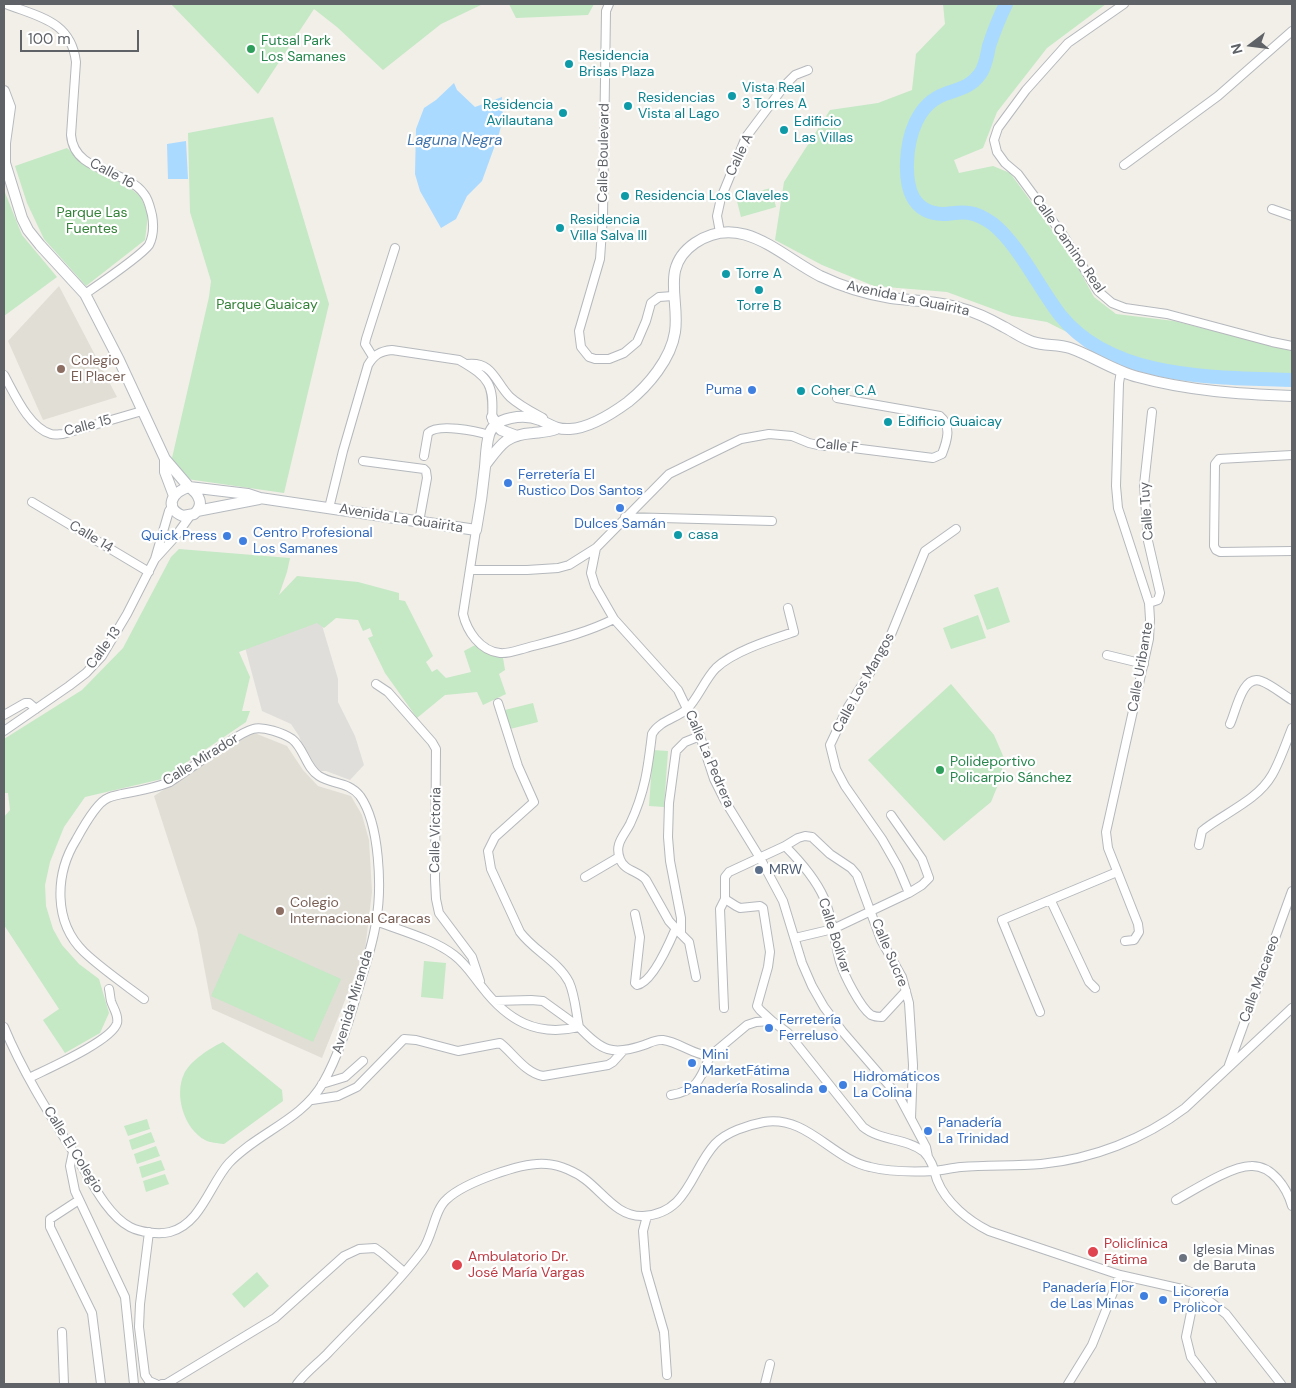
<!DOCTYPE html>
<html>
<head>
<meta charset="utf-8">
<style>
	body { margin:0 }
	#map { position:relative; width:1296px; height:1388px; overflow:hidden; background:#f1efe8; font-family:"DM Sans",sans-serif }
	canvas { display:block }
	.frame { position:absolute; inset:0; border:5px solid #5f6368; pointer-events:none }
	.north { position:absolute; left:1226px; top:20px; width:50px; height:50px; -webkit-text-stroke:4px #fff; paint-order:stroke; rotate:255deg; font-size:14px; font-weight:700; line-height:20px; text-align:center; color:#5f6368 }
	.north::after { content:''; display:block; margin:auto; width:18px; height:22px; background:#5f6368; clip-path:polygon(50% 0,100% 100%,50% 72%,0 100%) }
	.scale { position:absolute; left:20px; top:30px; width:119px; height:22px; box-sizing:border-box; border:2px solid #5f6368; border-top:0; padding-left:6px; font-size:15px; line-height:18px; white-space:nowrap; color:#5f6368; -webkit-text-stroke:4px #fff; paint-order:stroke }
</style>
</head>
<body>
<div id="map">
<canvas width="1296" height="1388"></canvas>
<div class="frame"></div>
<div class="north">N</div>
<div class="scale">100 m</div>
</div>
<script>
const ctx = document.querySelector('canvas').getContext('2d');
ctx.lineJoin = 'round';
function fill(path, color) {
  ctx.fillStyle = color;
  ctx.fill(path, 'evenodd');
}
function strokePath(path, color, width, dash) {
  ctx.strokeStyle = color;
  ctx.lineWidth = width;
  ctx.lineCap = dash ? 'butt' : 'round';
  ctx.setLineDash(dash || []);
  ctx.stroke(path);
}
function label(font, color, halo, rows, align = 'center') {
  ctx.font = font + ' "DM Sans",sans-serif';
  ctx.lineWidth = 4.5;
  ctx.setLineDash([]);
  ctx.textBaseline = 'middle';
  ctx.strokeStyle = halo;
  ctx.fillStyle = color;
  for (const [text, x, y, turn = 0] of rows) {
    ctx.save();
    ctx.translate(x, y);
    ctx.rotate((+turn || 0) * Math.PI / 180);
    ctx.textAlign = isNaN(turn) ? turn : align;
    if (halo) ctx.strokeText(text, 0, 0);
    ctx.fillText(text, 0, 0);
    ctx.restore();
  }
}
const industrial = new Path2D(`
	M315 602 338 679V702L355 736 364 765 350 780 326 771H318L305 752 299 736 291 724 262 711 242 636Z`);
const education = new Path2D(`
	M59 286 117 397 43 420 8 341Z
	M252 732 287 746 303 770 318 786 351 796 362 815 369 840 372 892 365 950 322 1058 212 1009 197 929 154 796Z`);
const green = new Path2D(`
	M171 4H483L441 24 383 70 337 27 314 9 258 94Z
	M509 4H594L588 15 516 18Z
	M943 4H1106L1047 48 997 112 983 148 954 160 959 173 993 166 1010 173 1072 257 1094 297 1116 314 1174 321 1292 351V384L1220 382 1144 371 1047 322 1012 316 947 292 874 286 822 265 775 240 784 182 830 110 878 103 912 90 916 54 945 24Z
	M273 117 329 304 284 493 187 479 172 458 209 297 211 281 190 212 188 133Z
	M67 148 86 165 125 184 141 197 148 215 145 240 86 286 44 239 27 203 15 166Z
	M771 188 776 207 741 217 736 197Z
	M4 190 22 235 57 277 4 316Z
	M179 549 290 558 287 572 279 595 297 576 358 582 399 593V600L405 601 433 656 426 662 432 672 437 669 446 678 471 672 464 651 477 644 485 651 503 658 505 670 499 674 506 694 483 705 477 692 445 695 417 718 385 673 368 638 373 636 370 628 363 631 358 620 336 618 324 628 317 623 239 652 250 677 242 711H250L246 722 162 779 85 797 64 827 50 862 45 885 46 906 53 929 62 945 79 964 99 979 109 1013 100 1033 65 1053 43 1020 59 1009 4 925V817L10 810 8 793H4V739L82 690 123 648 171 557Z
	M998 587 1010 622 987 630 974 595Z
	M978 615 986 638 951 649 943 628Z
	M951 684 994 735 1004 758 1000 780 991 802 944 841 868 760Z
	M533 703 538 722 510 729 505 710Z
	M653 750 668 751 664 807 649 806Z
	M239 933 341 979 313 1042 211 996Z
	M424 961 446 963 443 999 421 997Z
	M223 1042 282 1090 283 1101 224 1144C218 1143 210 1143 205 1140 184 1129 174 1095 184 1074 190 1061 210 1048 223 1042Z
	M147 1119 150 1129 128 1136 124 1126Z
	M151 1132 155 1142 132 1150 129 1140Z
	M156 1146 160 1156 137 1164 134 1154Z
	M161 1160 165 1170 142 1178 139 1167Z
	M165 1174 169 1184 146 1192 143 1181Z
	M257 1272 269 1286 244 1308 232 1294Z`);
const water = new Path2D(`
	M454 83 457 90 475 107 502 97 503 118 499 134 482 181 467 196 456 219 441 228 420 191 415 174 416 129 424 108 436 100Z
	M186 141 188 179H168L167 144Z`);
const river = new Path2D(`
	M1006 4C999 18 994 31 989 46 987 55 986 66 980 74 971 87 958 89 945 94 917 104 908 136 907 162 906 188 912 213 943 214 951 214 960 211 969 213 977 214 986 219 993 224 1019 245 1039 288 1060 315 1113 381 1216 377 1292 380`);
const street = new Path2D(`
	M6 4C39 17 71 21 76 62L71 135C74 174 126 168 144 194 149 200 150 208 152 215 154 226 154 235 149 245 141 256 98 285 85 294
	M609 4 606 11 603 216 600 259 579 331 581 347 589 357 595 359H609L624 353 637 342 646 321 651 303 659 297 673 296
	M1124 4 1068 43 1026 90 998 128 994 140 997 152 1005 163 1018 174 1063 235 1098 291 1112 303 1125 308 1167 314 1272 342 1292 346
	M1124 165 1218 96 1292 31
	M1272 209 1292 216
	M720 232 717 216 721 198 746 137 785 85 795 75 808 70
	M373 357 365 344 366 339 395 248
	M467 364C493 361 495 382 510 397 520 406 532 412 543 418
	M1121 371 1119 383 1116 486 1118 508 1149 603 1150 619 1149 639 1106 832 1108 848 1138 924 1139 932 1134 940 1125 941
	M4 375C14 393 29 428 51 434 55 435 60 434 63 434L142 411
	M1292 455 1219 459 1215 464 1214 546 1216 550 1220 552 1292 551
	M424 456 428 433C438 423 476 431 489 435
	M363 461 424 469 426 471 427 478 419 522
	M32 502 149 572
	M329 508 343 451 368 365C374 355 380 351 392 350L459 360C490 378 494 384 492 420
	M625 517 772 521
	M476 530 463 614C467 631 480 651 500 653 508 654 518 650 526 648 556 640 586 633 614 619
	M596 548 591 573 595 586 614 619 678 690 700 736 714 779 725 801 760 858 783 901 802 963 812 986 824 1007 842 1031 900 1098 926 1147 928 1157
	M156 558 175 537 190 516
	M470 570H527L558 568 569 565 596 548 669 474 741 439 769 434 792 436 809 443 822 446H837L933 458 942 454C947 441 952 426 940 416L837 398
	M1149 603 1158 600 1160 593 1148 541 1144 485 1152 412
	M1107 655 1144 664
	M376 684 388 692 432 742 436 749 435 880 436 899 439 913 472 957 480 981
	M498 703 518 766 534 802 495 837 488 851 491 869 520 932C534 951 558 961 569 982 575 995 576 1013 579 1027
	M4 715 25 703H29L36 709
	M1230 724C1236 712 1242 674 1261 681 1272 685 1282 694 1292 700
	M4 731 69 686 86 673 102 656 127 614 155 559 169 511 173 505
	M891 815 922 859 929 878 922 885 909 893
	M1199 845 1202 831C1224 813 1257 801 1272 775 1280 761 1286 743 1292 728
	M785 846C799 860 816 880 824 898 833 918 834 941 840 962 844 975 860 1007 871 1015 875 1017 878 1017 882 1017L906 991
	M585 877 619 857
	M1051 901 1089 982 1095 988
	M635 914 640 937 635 983 637 985C652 983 669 944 675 930
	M376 921C402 931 433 939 454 955 466 964 473 976 482 987 508 1021 537 1037 579 1027 602 1051 612 1056 644 1045 650 1043 656 1039 663 1040 679 1042 693 1055 710 1056L747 1025 756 1022 772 1021 788 1033 863 1127C880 1141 907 1138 924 1152 932 1160 934 1170 937 1180 946 1203 969 1221 989 1231L1120 1275 1182 1289 1204 1297 1226 1314 1281 1384
	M681 934 669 921 646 880C639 871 624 871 620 859 614 844 624 836 630 824 645 792 648 768 652 734 659 721 677 718 687 709 697 700 705 679 716 668 734 651 770 640 794 632L788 608
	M795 938 833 929 909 893 898 867 882 839 845 786 836 769 830 745 848 707 875 665 890 637 925 551 956 529
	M696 977 689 942 681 934V918L670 861 668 837 669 803 676 751 685 742 700 736
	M495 1001 531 1000 543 1001 579 1027
	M724 1008 720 909 725 899
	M1040 1012 1002 920 1117 872
	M772 1021 760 1010 757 1006 768 967 770 952 763 908 760 906 740 908 736 906 725 899V877L729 872 785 846 798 838 805 836 812 837 830 854 851 868 857 875 881 940 902 977 909 1003 913 1065 911 1118
	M4 1027C23 1073 50 1115 77 1158 90 1179 107 1215 130 1227 140 1232 158 1235 170 1232 201 1224 210 1184 229 1163 258 1132 301 1121 323 1083 340 1053 349 1020 359 987 365 966 373 944 376 922 382 889 380 824 360 796 348 781 333 785 319 776 306 768 304 748 292 739 283 733 263 726 253 729 242 732 231 741 221 747 204 759 187 770 170 782 155 788 139 791 122 794 118 795 112 796 108 798 97 802 82 829 76 840 55 874 53 922 84 952 102 969 124 984 144 999
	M1229 1065 1292 891
	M29 1078C47 1069 112 1041 117 1023 119 1015 113 1008 111 1001 110 997 110 993 109 989
	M322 1084 345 1077 363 1061
	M671 1095C697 1091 701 1078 710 1056
	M312 1100 338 1096 357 1087 404 1039 416 1040 458 1051 500 1043C513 1053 525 1073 543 1076L608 1065 613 1062 622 1052
	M73 1152 70 1166 75 1191 125 1297 134 1384
	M79 1200 50 1219V1227L92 1313 101 1384
	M1176 1200C1194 1190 1231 1166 1251 1166 1272 1165 1287 1188 1292 1206
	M647 1216 643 1231 646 1270 664 1332 667 1375
	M149 1232 140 1304 139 1327 145 1375 149 1381 156 1384
	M1195 1293 1186 1337 1191 1357 1212 1384
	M62 1332 64 1384
	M162 1384H166L275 1318 344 1256 359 1249 375 1248 382 1253 404 1272
	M297 1384C305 1373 317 1364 327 1354 359 1320 394 1288 422 1251 433 1236 434 1210 447 1199 464 1183 523 1161 547 1164 560 1165 576 1172 586 1180 604 1194 618 1217 643 1216 688 1214 691 1170 715 1144 726 1132 748 1125 764 1122 807 1115 832 1159 870 1167 890 1172 914 1172 934 1171 943 1170 952 1168 961 1167 988 1165 1014 1166 1041 1164 1093 1159 1144 1139 1185 1108L1292 1008
	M765 1384 770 1364
	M1068 1384 1092 1345 1120 1275`);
const secondary = new Path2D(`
	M4 91 10 107 5 143V163L22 218 28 230 40 245 85 294 119 360 165 459 189 487 248 494 260 498 476 530C480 509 483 488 485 467 486 456 486 445 489 435 494 416 525 414 540 420 551 425 557 430 570 429 589 428 613 413 628 402 648 386 671 359 675 332 680 299 660 267 695 243 741 212 779 255 820 276 843 287 866 294 891 298 914 301 938 301 960 308 976 312 990 319 1004 327 1014 332 1023 339 1033 342 1044 346 1058 344 1070 348 1093 356 1114 371 1138 377 1189 391 1240 394 1292 396
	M492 417 501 430 517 436
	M165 459V472L174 496
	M486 464C501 444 506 435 533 433 541 432 548 432 556 429
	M189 487C199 494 205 505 194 514L183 516C163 508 172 492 189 487Z
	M197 511 259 499`);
const markers = [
	[251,49,5,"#2e9e5b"],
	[569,64,5,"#0f9aa8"],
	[732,96,5,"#0f9aa8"],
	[628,106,5,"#0f9aa8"],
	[563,113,5,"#0f9aa8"],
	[784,130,5,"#0f9aa8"],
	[625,196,5,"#0f9aa8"],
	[560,228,5,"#0f9aa8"],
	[726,274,5,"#0f9aa8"],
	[759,290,5,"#0f9aa8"],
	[61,369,5,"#8d6e63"],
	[752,390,5,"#3f7fe0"],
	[801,391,5,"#0f9aa8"],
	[888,422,5,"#0f9aa8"],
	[508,483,5,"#3f7fe0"],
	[620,508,5,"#3f7fe0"],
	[678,535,5,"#0f9aa8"],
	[227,536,5,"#3f7fe0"],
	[243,541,5,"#3f7fe0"],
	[940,770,5,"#2e9e5b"],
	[759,870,5,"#5c6f8a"],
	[280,911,5,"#8d6e63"],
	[769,1028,5,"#3f7fe0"],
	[692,1063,5,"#3f7fe0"],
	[843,1085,5,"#3f7fe0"],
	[823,1089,5,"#3f7fe0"],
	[928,1131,5,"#3f7fe0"],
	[1093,1252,6,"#e0444e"],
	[1183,1258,5,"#6b7280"],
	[457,1265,6,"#e0444e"],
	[1144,1296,5,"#3f7fe0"],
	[1163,1300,5,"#3f7fe0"]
];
const leisureNames = [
	["Futsal Park",261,41],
	["Los Samanes",261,57],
	["Polideportivo",950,762],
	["Policarpio Sánchez",950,778]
];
const cultureNames = [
	["Residencia",579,56],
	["Brisas Plaza",579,72],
	["Vista Real",742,88],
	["3 Torres A",742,104],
	["Residencias",638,98],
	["Vista al Lago",638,114],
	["Residencia",553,105,"right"],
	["Avilautana",553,121,"right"],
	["Edificio",794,122],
	["Las Villas",794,138],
	["Residencia Los Claveles",635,196],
	["Residencia",570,220],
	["Villa Salva III",570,236],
	["Torre A",736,274],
	["Torre B",759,306,"center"],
	["Coher C.A",811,391],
	["Edificio Guaicay",898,422],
	["casa",688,535]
];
const streetNames = [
	["Calle Boulevard",604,153,-89],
	["Calle A",740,155,-65],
	["Calle 16",112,174,28],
	["Calle Camino Real",1068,244,55],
	["Avenida La Guairita",908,299,12],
	["Calle 15",88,426,-15],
	["Calle F",837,446,6],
	["Calle Tuy",1147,511,-94],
	["Avenida La Guairita",401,519,9],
	["Calle 14",91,537,31],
	["Calle 13",104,648,-54],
	["Calle Uribante",1141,667,-80],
	["Calle Los Mangos",864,683,-61],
	["Calle La Pedrera",709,759,67],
	["Calle Mirador",201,760,-32],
	["Calle Victoria",436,830,-89],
	["Calle Bolívar",834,936,72],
	["Calle Sucre",889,953,67],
	["Calle Macareo",1260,979,-70],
	["Avenida Miranda",353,1002,-73],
	["Calle El Colegio",73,1150,58]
];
const parkNames = [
	["Parque Las",92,213],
	["Fuentes",92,229],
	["Parque Guaicay",267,305]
];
const educationNames = [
	["Colegio",71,361],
	["El Placer",71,377],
	["Colegio",290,903],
	["Internacional Caracas",290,919]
];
const shopNames = [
	["Puma",742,390,"right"],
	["Ferretería El",518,475],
	["Rustico Dos Santos",518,491],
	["Dulces Samán",620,524,"center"],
	["Centro Profesional",253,533],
	["Los Samanes",253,549],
	["Quick Press",217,536,"right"],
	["Ferretería",779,1020],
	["Ferreluso",779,1036],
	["Mini",702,1055],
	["MarketFátima",702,1071],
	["Hidromáticos",853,1077],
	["La Colina",853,1093],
	["Panadería Rosalinda",813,1089,"right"],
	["Panadería",938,1123],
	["La Trinidad",938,1139],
	["Panadería Flor",1134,1288,"right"],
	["de Las Minas",1134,1304,"right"],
	["Licorería",1173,1292],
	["Prolicor",1173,1308]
];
const serviceNames = [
	["MRW",769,870]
];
const healthNames = [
	["Policlínica",1104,1244],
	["Fátima",1104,1260],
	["Ambulatorio Dr.",468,1257],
	["José María Vargas",468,1273]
];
const worshipNames = [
	["Iglesia Minas",1193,1250],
	["de Baruta",1193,1266]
];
const waterNames = [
	["Laguna Negra",455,141]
];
fill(industrial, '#e0deda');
fill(education, '#e1ded6');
fill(green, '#c5e8c5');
fill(water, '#aadaff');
strokePath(river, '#aadaff', 14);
strokePath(street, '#b5b8bc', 10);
strokePath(secondary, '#b6babf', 12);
strokePath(street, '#fff', 8);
strokePath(secondary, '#fff', 10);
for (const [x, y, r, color] of markers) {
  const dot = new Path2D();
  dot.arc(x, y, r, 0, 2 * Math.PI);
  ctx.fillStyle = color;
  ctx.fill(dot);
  strokePath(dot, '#fff', 2);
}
label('14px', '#27864d', '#fff', leisureNames, 'left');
label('14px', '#0d838f', '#fff', cultureNames, 'left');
label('14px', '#5f6368', '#fff', streetNames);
label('14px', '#348238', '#fff', parkNames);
label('14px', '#785e54', '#fff', educationNames, 'left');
label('14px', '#366cbe', '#fff', shopNames, 'left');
label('14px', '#4e5e75', '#fff', serviceNames, 'left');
label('14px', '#be3a42', '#fff', healthNames, 'left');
label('14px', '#5b616d', '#fff', worshipNames, 'left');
label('italic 15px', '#4174aa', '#fff', waterNames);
</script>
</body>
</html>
